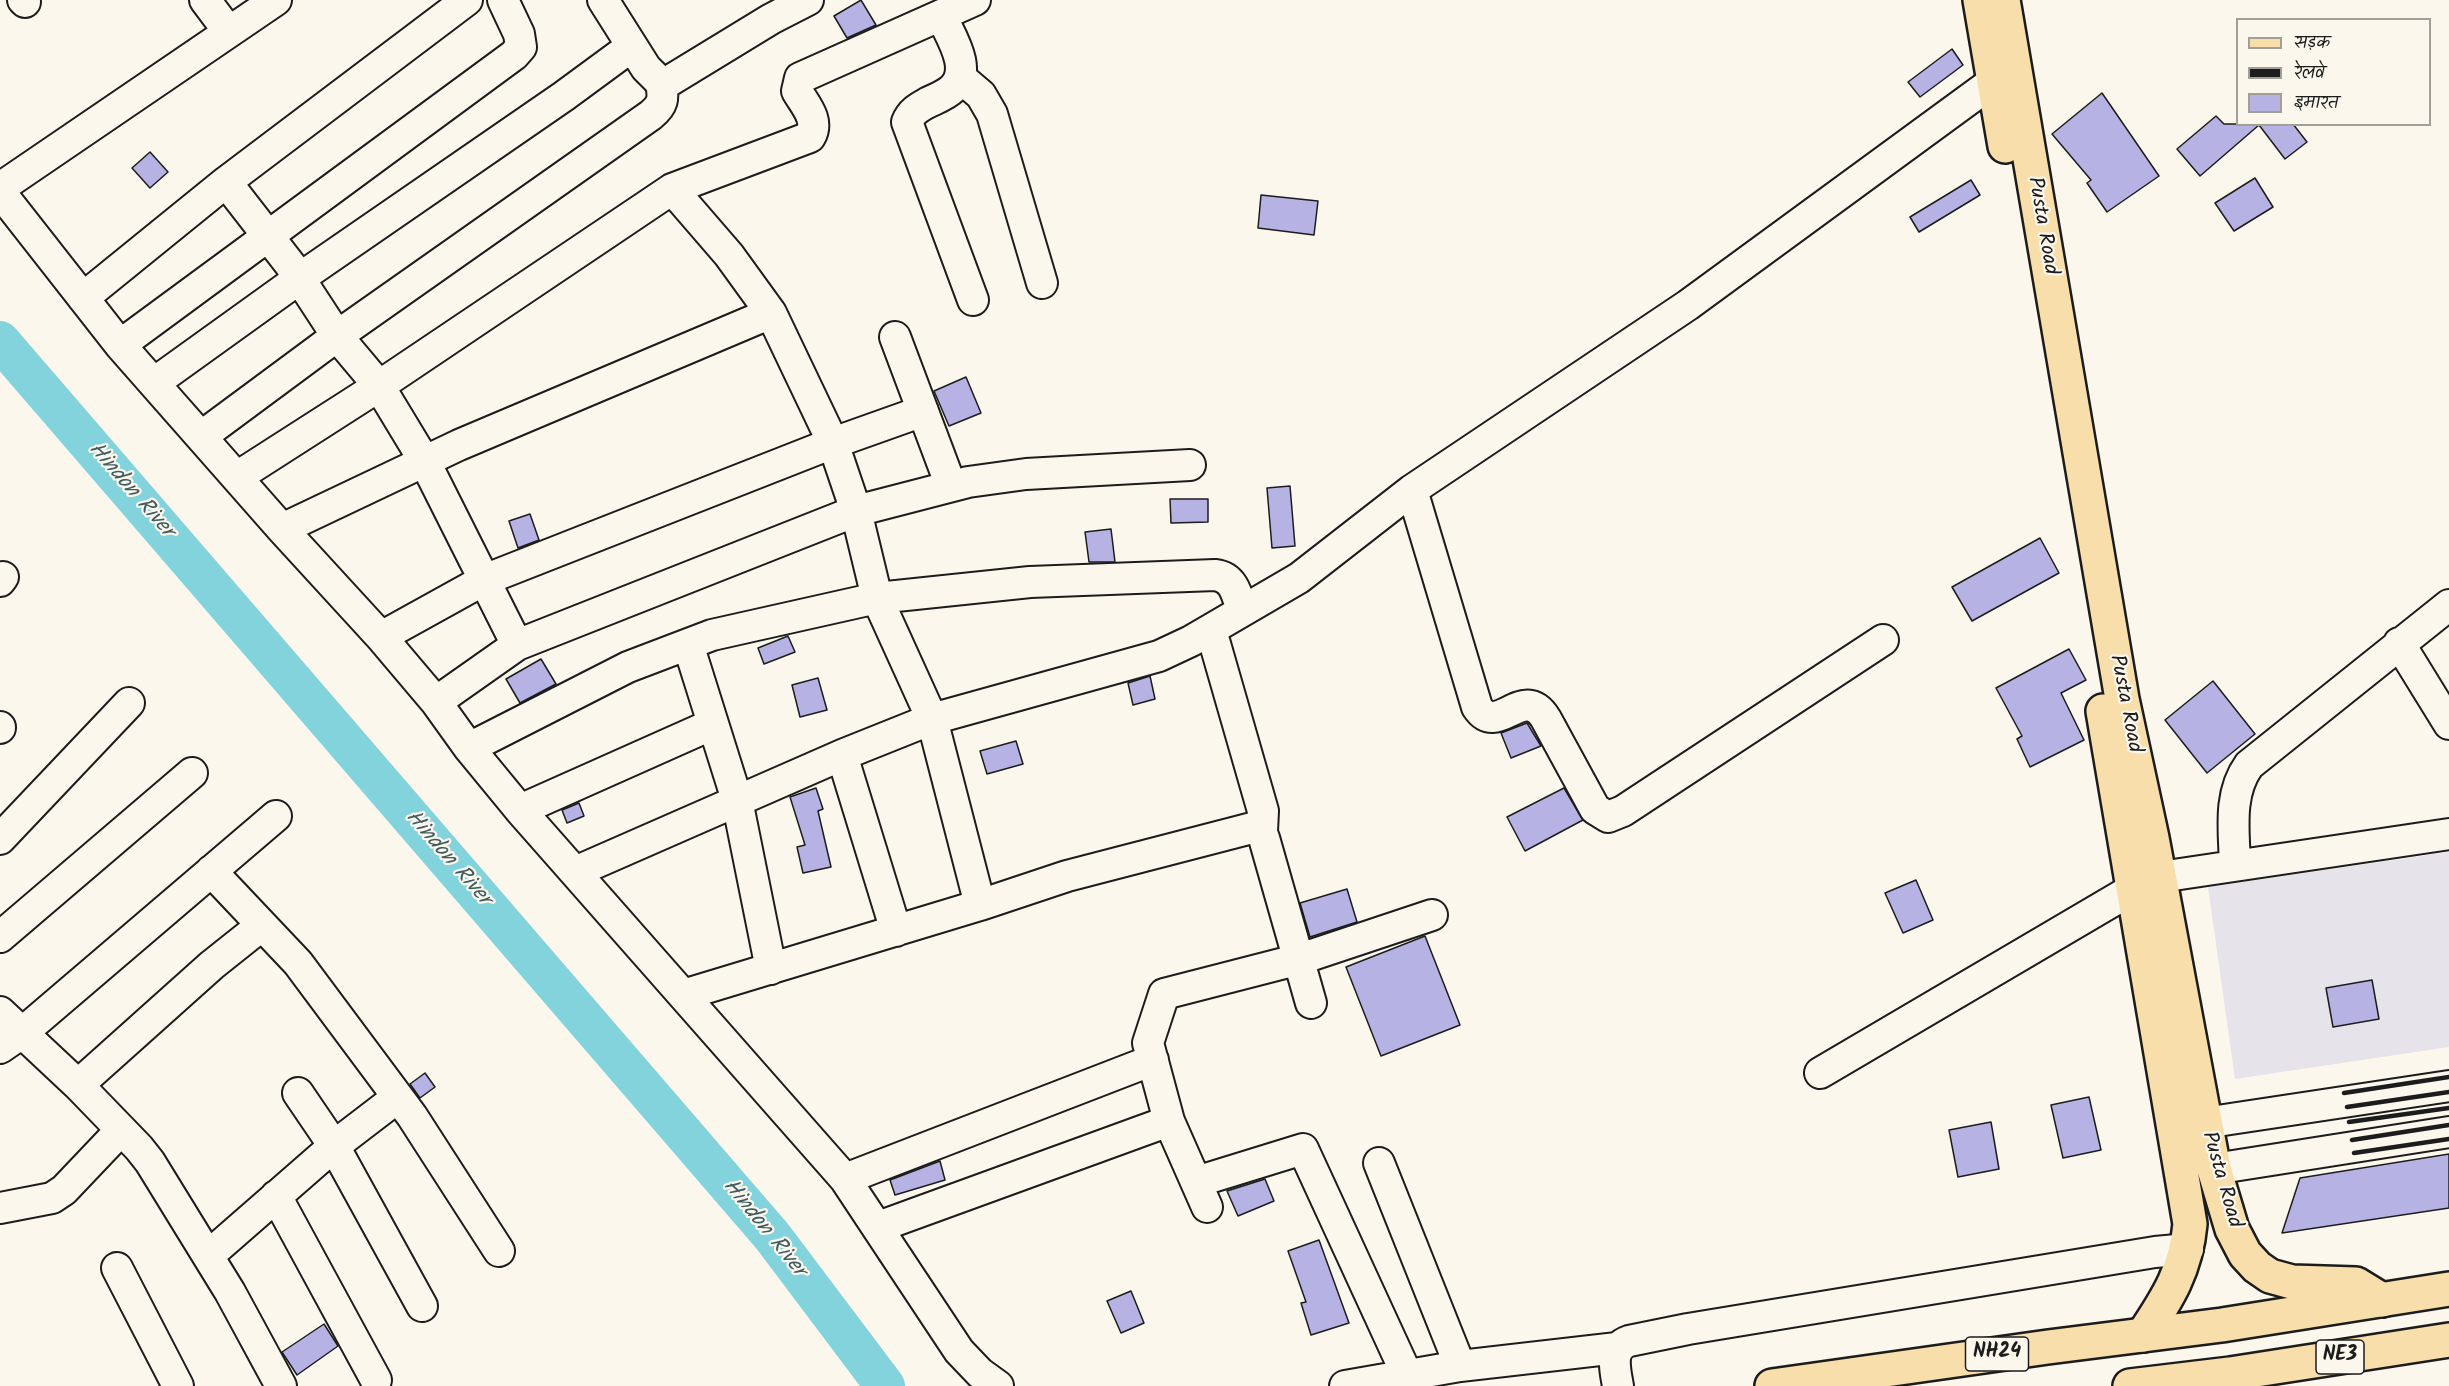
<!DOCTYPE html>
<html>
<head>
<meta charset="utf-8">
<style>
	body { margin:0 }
	#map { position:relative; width:2449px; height:1386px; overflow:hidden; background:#fbf7ec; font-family:Kalam,"Playpen Sans Deva",sans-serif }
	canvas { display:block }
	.legend { position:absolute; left:2236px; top:18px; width:195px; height:108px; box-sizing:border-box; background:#fbf7ec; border:2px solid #a29f99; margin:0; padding:8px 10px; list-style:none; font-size:18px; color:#1c1c1c }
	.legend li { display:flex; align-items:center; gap:12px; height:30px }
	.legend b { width:30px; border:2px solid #a29f99 }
</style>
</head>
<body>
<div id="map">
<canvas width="2449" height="1386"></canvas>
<ul class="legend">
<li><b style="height:8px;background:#f8deab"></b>सड़क</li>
<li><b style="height:8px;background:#1c1c1c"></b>रेलवे</li>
<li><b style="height:16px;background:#b6b3e4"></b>इमारत</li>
</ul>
</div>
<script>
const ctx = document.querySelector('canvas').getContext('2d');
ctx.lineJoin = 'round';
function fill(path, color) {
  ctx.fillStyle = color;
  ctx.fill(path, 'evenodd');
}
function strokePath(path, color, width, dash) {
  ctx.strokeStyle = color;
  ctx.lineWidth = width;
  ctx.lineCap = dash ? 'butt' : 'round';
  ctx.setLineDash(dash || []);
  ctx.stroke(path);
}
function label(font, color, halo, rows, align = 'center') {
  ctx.font = font + ' Kalam,sans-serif';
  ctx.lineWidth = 4.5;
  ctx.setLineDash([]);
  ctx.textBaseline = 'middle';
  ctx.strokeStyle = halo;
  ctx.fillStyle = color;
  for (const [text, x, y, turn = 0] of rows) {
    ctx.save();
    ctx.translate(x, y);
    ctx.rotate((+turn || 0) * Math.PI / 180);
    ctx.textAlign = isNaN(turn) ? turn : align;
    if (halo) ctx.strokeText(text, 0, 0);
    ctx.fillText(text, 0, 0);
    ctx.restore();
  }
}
const built = new Path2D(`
	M2449 852V1047L2235 1079 2208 887Z`);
const river = new Path2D(`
	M0 341 772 1236 885 1386`);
const building = new Path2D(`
	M861 0 876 25 847 38 834 16Z
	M1952 49 1963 65 1920 97 1908 82Z
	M2102 93 2159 176 2107 212 2087 183 2091 180 2052 134Z
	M2216 116 2224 124H2293L2307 142 2285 159 2259 125 2200 176 2177 149Z
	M150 152 168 172 150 188 132 168Z
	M2255 178 2273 207 2234 231 2215 203Z
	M1971 180 1980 195 1919 232 1910 217Z
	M1261 195 1318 201 1314 235 1258 228Z
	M966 377 981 413 949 426 934 391Z
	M1290 486 1295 546 1272 548 1267 488Z
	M1170 499H1208V522L1171 523Z
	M530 514 539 540 518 548 509 521Z
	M1111 529 1115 562H1089L1085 532Z
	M2040 538 2059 573 1972 621 1952 587Z
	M788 636 795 652 764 664 758 648Z
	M2069 649 2086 680 2061 693 2084 740 2030 767 2017 739 2022 736 1996 688Z
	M541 659 556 684 520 703 506 679Z
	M1150 676 1155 699 1133 705 1128 683Z
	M818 678 827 710 800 717 792 685Z
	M2213 681 2255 734 2207 773 2165 720Z
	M1527 723 1541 746 1511 758 1501 733Z
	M1016 741 1023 764 987 774 980 751Z
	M816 788 823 809 818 811 831 867 803 873 797 847 805 845 790 797Z
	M1564 788 1583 820 1525 851 1507 817Z
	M579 803 584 816 567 823 562 810Z
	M1916 880 1933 920 1903 933 1885 893Z
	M1347 889 1357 922 1310 937 1300 903Z
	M1425 936 1460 1025 1381 1056 1346 967Z
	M2372 980 2379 1019 2333 1027 2326 988Z
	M425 1073 435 1087 420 1098 410 1084Z
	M2089 1097 2101 1150 2063 1158 2051 1105Z
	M1991 1122 1999 1169 1958 1177 1949 1130Z
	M2449 1154V1208L2282 1233 2300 1178Z
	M940 1161 945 1180 895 1195 890 1180Z
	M1265 1179 1274 1201 1238 1216 1227 1191Z
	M1319 1240 1349 1323 1311 1335 1301 1303 1306 1302 1288 1251Z
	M1131 1291 1144 1323 1121 1333 1107 1301Z
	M324 1324 338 1346 297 1375 282 1352Z`);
const minor = new Path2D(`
	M23 0 25 2
	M205 0 229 32
	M603 0 646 68 661 83 671 80 771 19 808 0
	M941 15C950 36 974 70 952 89 946 95 935 99 927 103 918 108 911 112 907 122L973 300
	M961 78 981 95 992 114 1042 283
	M226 182 292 267 337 336 379 386 425 462 517 645
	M0 188 276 0
	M672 189 729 255 771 313 833 443 856 511 877 598 932 719 980 905
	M0 192 120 345 282 529 381 637 436 702 469 748 520 810 845 1179 959 1351 980 1373 998 1386
	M83 298 226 182 467 0
	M895 337 951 486
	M120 345 514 55 521 47 519 34 503 0
	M154 383 300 278 564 96 632 46
	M202 436 337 336 651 115C663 105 664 99 661 83
	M237 477 379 386 672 189 810 137C820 120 805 105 797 91L800 78 975 0
	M1412 490 1477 707C1498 739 1523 681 1546 719L1595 809 1608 817 1623 811 1883 640
	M282 529 459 445 771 313
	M0 581 3 577
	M1211 630 1263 811 1262 831
	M381 637 484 580 833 443 923 411
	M2399 643 2449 724
	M688 644 737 800 771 969
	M436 702 517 645 856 511 968 482 1026 474 1190 465
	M0 728V727
	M469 748 628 667 712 635 877 598 1030 582 1215 575C1234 577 1237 595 1242 611
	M842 755 896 931
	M520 810 713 724
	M0 839 129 703
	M2235 865C2234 831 2228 794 2249 765L2449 605
	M211 871 298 963 412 1116 499 1251
	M575 872 842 755 932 719 1159 656 1191 641 1299 578 1412 490 1688 305 1994 81 2014 70
	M2160 877 2449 834
	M0 937 192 773
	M683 995 980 905 1067 876 1252 828 1260 830 1264 838 1311 1003
	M0 1012 78 1085 139 1148 150 1162 230 1292 281 1386
	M0 1048 22 1033 276 816
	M1820 1073 2133 889
	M78 1085 212 965 261 926
	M298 1093 334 1146 422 1306
	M1169 1121 1148 1043 1164 994 1300 959 1432 915
	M2204 1123 2449 1086
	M1379 1163 1460 1366
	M2214 1169 2449 1132
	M845 1179 1153 1060
	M1196 1182 1303 1149 1407 1375
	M276 1196 376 1380
	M0 1208 52 1198 64 1190 121 1130
	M878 1227 1169 1121 1207 1207
	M208 1256 334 1146 398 1097
	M117 1268 178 1386
	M1345 1386 1460 1366 1617 1348
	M1618 1386C1615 1369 1609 1348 1629 1341L1688 1329 2155 1252 2188 1249`);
const major = new Path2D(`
	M1980 0 2005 146
	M2003 0 2122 699 2152 838 2214 1169 2232 1229 2245 1254 2257 1267 2270 1276 2292 1282 2356 1284 2382 1300
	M2103 711 2190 1224C2186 1269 2168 1298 2143 1335`);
const highway = new Path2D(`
	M1772 1386 2048 1347 2222 1325 2449 1289
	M2130 1386 2230 1374 2449 1340`);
const rail = new Path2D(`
	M2344 1093 2449 1077
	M2347 1107 2449 1092
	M2349 1122 2449 1108
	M2352 1140 2449 1125
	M2354 1153 2449 1139`);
const shields = [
	[1997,1354,63],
	[2340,1357,48]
];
const shieldNames = [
	["NH24",1997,1354],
	["NE3",2340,1357]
];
const streetNames = [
	["Pusta Road",2041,226,80],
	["Pusta Road",2124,704,79],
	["Pusta Road",2220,1180,74]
];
const waterNames = [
	["Hindon River",130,491,49],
	["Hindon River",447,859,49],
	["Hindon River",763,1229,51]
];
fill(built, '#e6e3ea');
strokePath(river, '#83d3dd', 40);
fill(building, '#b6b3e4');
strokePath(building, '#1c1c1c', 1.5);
strokePath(minor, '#1c1c1c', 34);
strokePath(major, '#1c1c1c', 38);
strokePath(highway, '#1c1c1c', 38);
strokePath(minor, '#fbf7ec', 30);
strokePath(major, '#f8deab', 33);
strokePath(highway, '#f8deab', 33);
strokePath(rail, '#1c1c1c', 4.5);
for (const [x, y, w] of shields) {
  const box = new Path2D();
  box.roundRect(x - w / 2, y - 17, w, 34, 4.5);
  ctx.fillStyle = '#fbf7ec';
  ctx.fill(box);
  strokePath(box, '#1c1c1c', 1.5);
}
label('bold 20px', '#1c1c1c', null, shieldNames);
label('21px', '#1c1c1c', '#fbf7ec', streetNames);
label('italic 22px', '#405c60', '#fbf7ec', waterNames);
</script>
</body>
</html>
